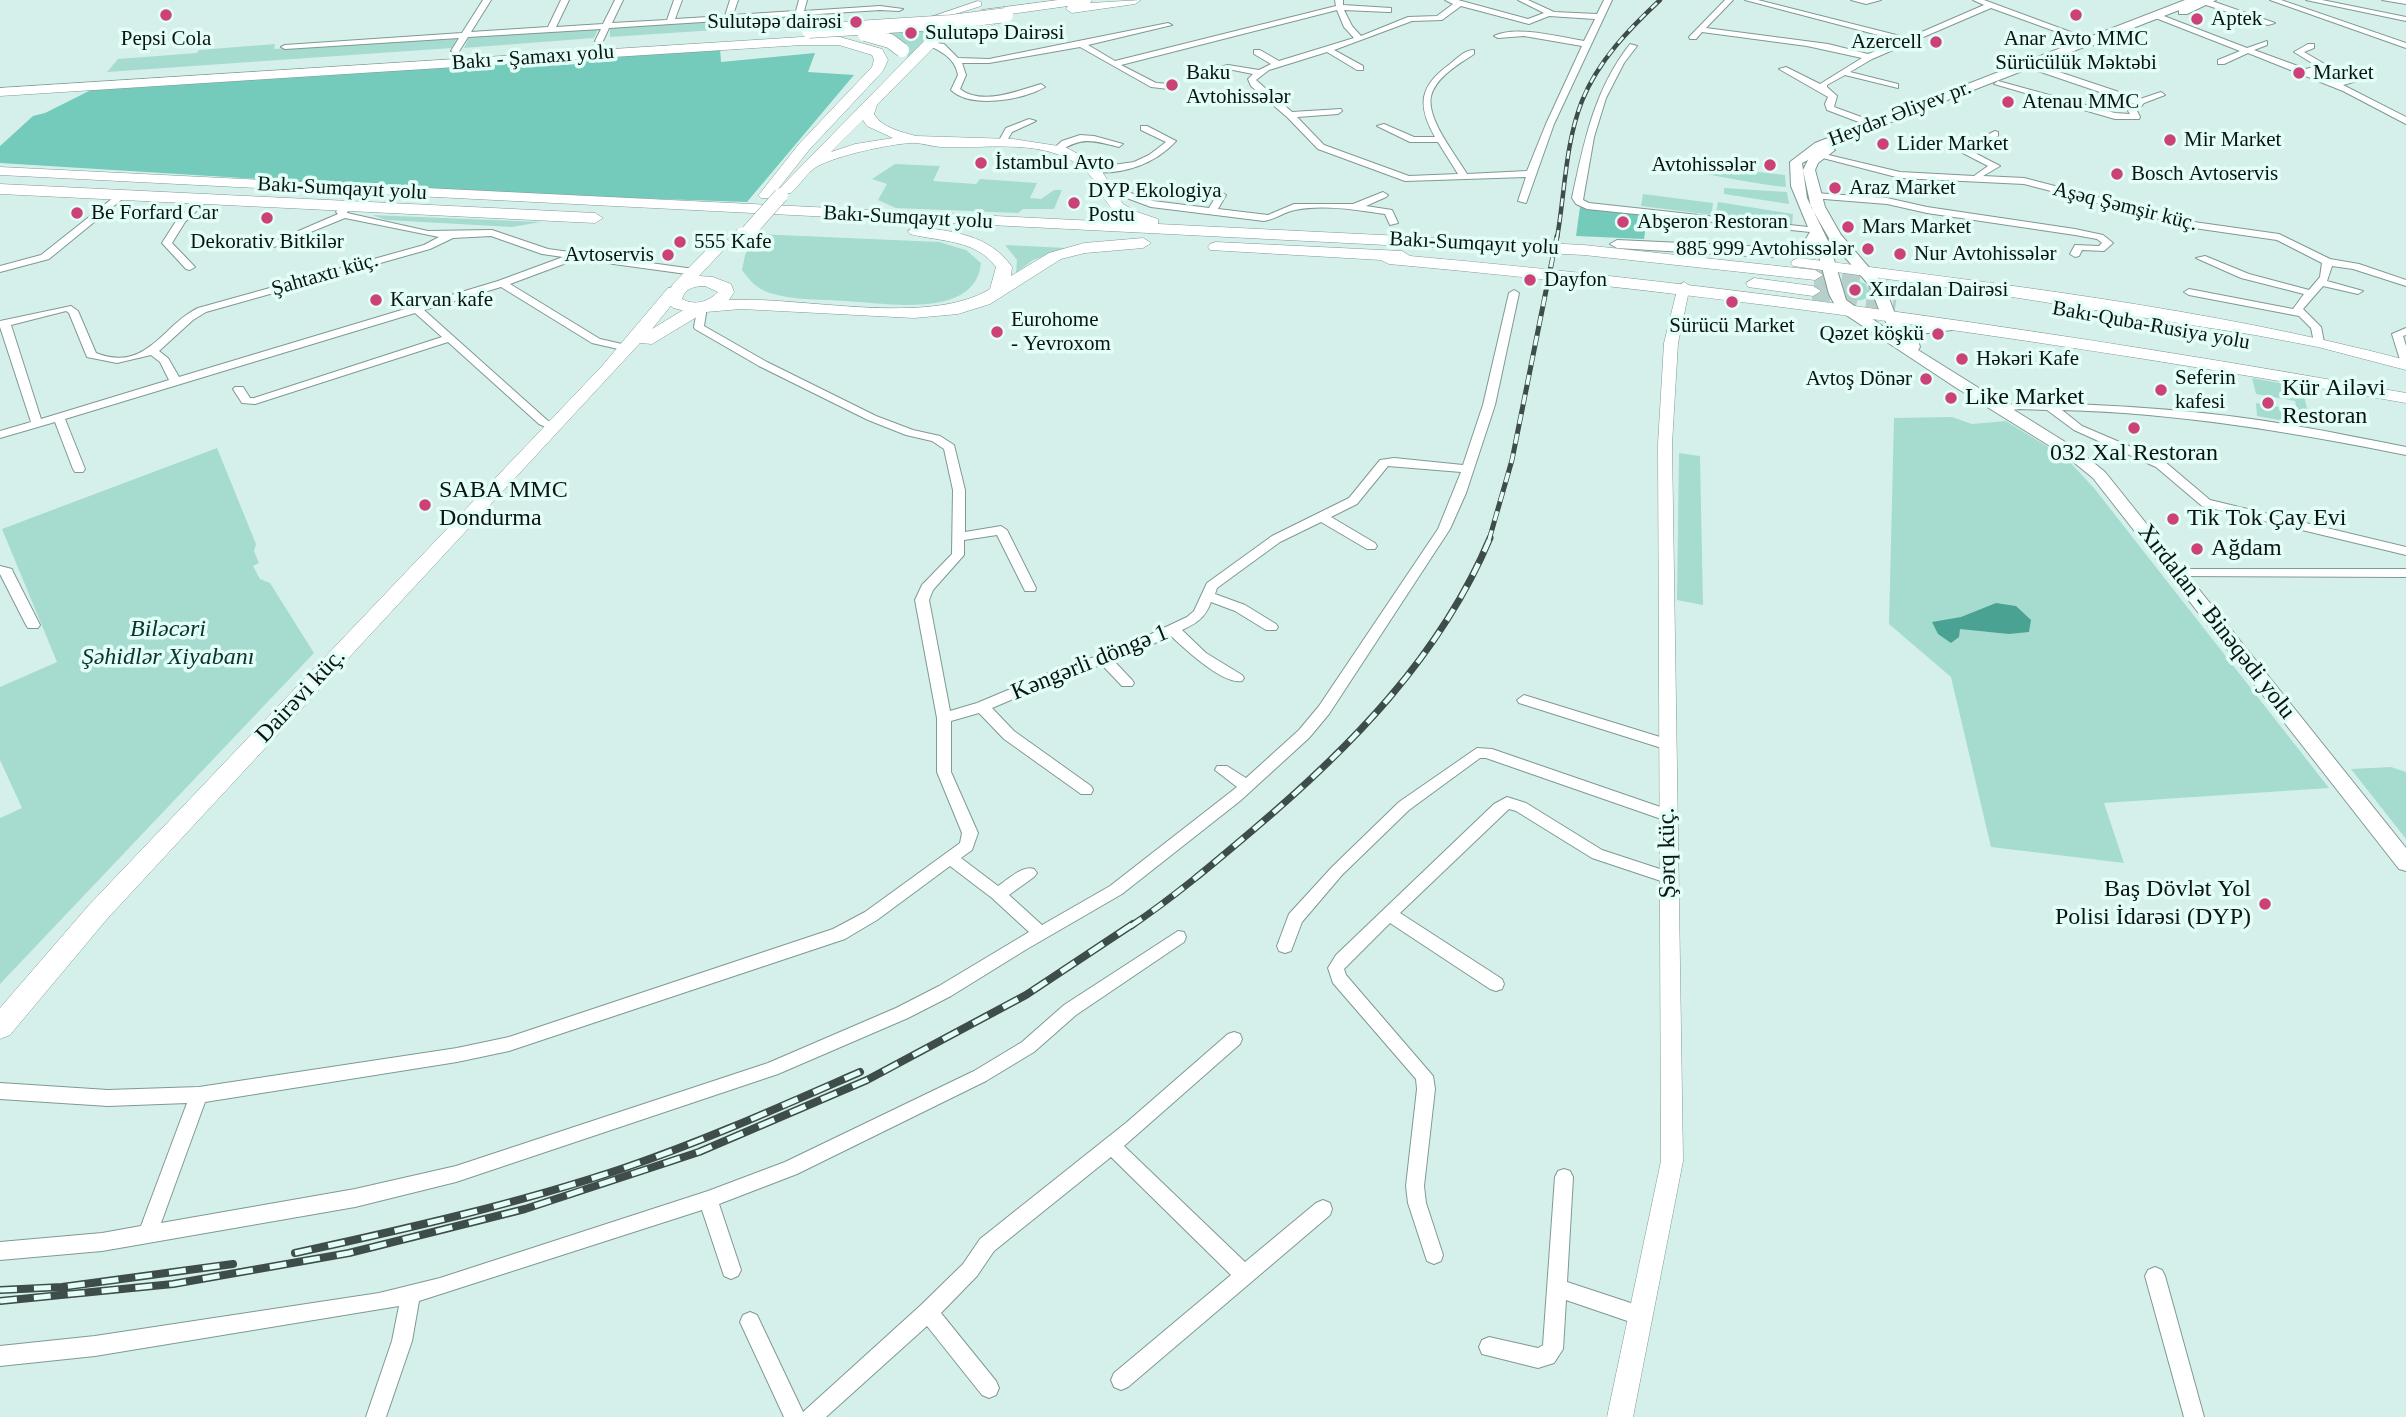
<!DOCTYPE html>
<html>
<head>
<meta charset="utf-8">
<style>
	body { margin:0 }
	canvas { display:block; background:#d5f0ea }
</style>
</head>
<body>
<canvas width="2406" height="1417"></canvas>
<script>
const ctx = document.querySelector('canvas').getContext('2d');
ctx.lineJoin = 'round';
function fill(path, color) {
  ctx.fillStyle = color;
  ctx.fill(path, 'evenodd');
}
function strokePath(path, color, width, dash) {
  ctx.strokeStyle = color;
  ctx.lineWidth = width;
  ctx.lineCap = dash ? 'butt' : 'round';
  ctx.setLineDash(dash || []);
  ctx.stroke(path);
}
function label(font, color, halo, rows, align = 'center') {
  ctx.font = font + ' "Times New Roman",serif';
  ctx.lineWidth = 7;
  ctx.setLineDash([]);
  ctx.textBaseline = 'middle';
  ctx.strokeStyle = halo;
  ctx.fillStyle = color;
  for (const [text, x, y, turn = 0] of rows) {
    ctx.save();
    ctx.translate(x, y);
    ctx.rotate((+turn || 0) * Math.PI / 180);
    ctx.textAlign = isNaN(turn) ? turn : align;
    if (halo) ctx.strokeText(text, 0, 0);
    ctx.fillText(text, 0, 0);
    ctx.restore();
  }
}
const green = new Path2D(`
	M794 17 791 25 610 37V26Z
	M599 27 594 38 464 48 470 35Z
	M932 27 929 35 908 59 906 49 878 34Z
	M458 36 452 48 107 72 118 59 197 53 199 50 275 44 274 49Z
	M895 164 940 166 933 181 976 184 980 179 1037 183 1030 198 1041 199 1054 190H1062L1054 209H1023L1018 213 896 208 878 200 887 184 872 179Z
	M1690 164 1785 175 1786 187C1754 184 1722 176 1689 172Z
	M1724 188 1787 192 1789 204 1724 194Z
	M1643 194 1713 203 1712 211 1716 212 1718 202 1793 214 1792 225 1641 206Z
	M372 215 541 222 512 227 386 220Z
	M757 234 939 242 966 250 981 263C976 320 884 303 846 301 821 299 795 301 770 293 757 289 750 281 742 270L745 255Z
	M1005 245 1067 248 1033 260 1016 273 1017 260Z
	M1852 279 1866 284 1869 296C1861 303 1852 301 1845 296L1842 282Z
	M2252 378 2302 387 2311 426 2257 416 2256 403 2297 410 2295 401 2256 394Z
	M1952 417 1972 424 2006 421 2066 458 2094 488 2329 788 2104 803 2124 863 1991 847 1951 677 1889 624 1894 418Z
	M217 448 256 544 254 551 259 563 253 566 260 579 270 583 314 653 0 984V818L22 808 0 760V687L57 662 2 529Z
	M1679 453 1700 456 1703 605 1677 600Z
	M2391 767 2406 772V839L2351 769Z`);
const forest = new Path2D(`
	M720 48 721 62 815 53 808 72 854 75 747 202 486 193 0 163V146L33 116 45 113 91 90Z
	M1580 207 1638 214 1637 224 1646 225 1644 239 1576 236Z`);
const water = new Path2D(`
	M1996 603 2016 606 2031 620 2029 632 2009 634 1960 629 1959 637 1951 643 1938 634 1932 622 1961 617Z`);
const trunkTunnel = new Path2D(`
	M1815 275 1895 286
	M1813 291 1896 302`);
const minor = new Path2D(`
	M483 0H491L471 32 548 27 561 0H569L556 27 603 24 615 0H623L612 23 667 20 674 0H682L675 19 725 16 730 0H738L733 15 796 11 799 0H807L804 11 880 6 903 9 899 11 880 10 803 15 800 27 796 29 792 27 795 16 609 28 603 41 599 43 595 41 601 29 468 37 458 53H455L451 51 459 38 285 49 281 47 285 45 462 33Z
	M1335 0H1343V5L1391 8V12H1388L1344 10 1352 26 1361 36 1408 17 1437 16 1453 4 1445 0H1458L1528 19 1544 13 1518 0H1528L1554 12 1597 14 1604 0H1612L1554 124 1526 203 1518 201 1526 177 1405 181 1318 149 1287 117 1251 86 1248 79 1253 74 1228 69 1210 72 1206 70 1228 65 1259 70 1271 64 1254 54V50H1260L1279 61 1354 38 1344 27 1337 10 1121 65 1156 83 1172 84 1173 86 1169 89 1151 87 1080 47 989 63H962L966 75 960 89C982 106 1017 91 1041 84L1045 87C1023 100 971 109 951 90L958 75C955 57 940 51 926 44L930 42 944 44 958 58 989 59 1168 23 1172 25 1088 45 1115 61 1336 6ZM1461 6 1529 24 1549 16 1595 19 1584 41C1560 37 1516 25 1494 36L1498 38 1524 36 1582 46 1546 124 1527 171 1467 174C1456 155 1426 119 1431 96 1436 77 1459 64 1474 54V50C1465 50 1457 58 1450 64 1419 86 1417 105 1435 137H1414L1384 124 1377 126 1410 142H1438L1458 174 1409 176 1324 145 1297 117 1338 114 1342 111 1341 109 1292 112 1256 80 1269 70 1327 52 1357 70H1363V66L1334 50 1412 21 1442 20Z
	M1725 0H1733L1706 28 1828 44 1868 54 1901 41 1745 0H1758L1908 38 1984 5 1973 0H1984L2103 44 2096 46 1991 8 1872 59 1850 72 1898 84V88L1845 75 1827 85V87L1837 96 1834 107 1875 122V126L1872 127 1827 110 1825 104 1828 97 1779 69 1786 67 1820 84 1862 58 1807 46 1702 32 1696 39H1690L1689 37Z
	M1851 0H1881L1866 4Z
	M2203 0H2209L2275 23 2268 25 2203 4Z
	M2270 0H2281L2406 43V48Z
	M2306 0H2322L2406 17V21Z
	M2382 0H2406V4Z
	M2156 13 2247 48 2267 41V45L2254 50 2306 69 2317 66 2294 52 2308 44H2314V48L2304 52 2328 66 2314 72 2336 81 2364 75V79L2343 85 2406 117V124L2343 91 2248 53 2224 64H2218V60L2240 51 2153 17 2152 15Z
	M1630 44 1637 46 1624 63 1606 98 1594 137 1583 200 1589 203 1817 228 1820 229V233L1587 209 1576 204 1572 198C1584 142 1594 90 1630 44Z
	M2035 66H2041L2140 99 2161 92 2165 95 2144 103 2137 111 2140 117 2139 119H2115L1994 84 1998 81 2115 113 2130 114 2128 111 2135 104 2035 70Z
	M1029 119 1036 121 1012 132 1004 146H998L997 144 1006 128Z
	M1141 126H1147L1176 141C1155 164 1123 175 1092 172V168L1134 162 1149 155 1166 142 1141 130Z
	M1995 131 1998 132V136L1969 150 2000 166 1983 176 2024 178 2194 222 2279 234 2330 259 2359 264 2406 280V286L2353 269 2332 266 2327 281 2363 291 2358 294 2323 286 2303 309 2321 327 2324 342 2319 345 2314 342 2311 328 2299 316 2189 295 2184 292 2189 289 2293 309 2304 294 2241 278 2196 258 2205 256 2249 274 2309 290 2320 277 2322 263 2277 240 2194 228 2024 184 1900 178 1815 156 1820 153 1900 172 1974 176 1988 166 1957 150Z
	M1080 135 1094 136 1123 144 1119 147C1094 141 1083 136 1060 151L1053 149 1062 141Z
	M1107 190 1125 191 1153 201 1209 208 1218 193 1221 192 1226 195 1218 209 1268 215 1294 204H1353L1383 192 1388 195 1386 197 1366 206 1392 210 1398 223 1390 225 1385 214C1356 210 1324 204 1295 210 1284 212 1276 219 1264 221L1151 207 1124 197 1104 195V191Z
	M1815 193 1887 198 1927 207 2075 229 2103 235 2113 243 2104 251 2082 250 2079 256 2075 257 2070 254 2075 245 2099 246 2102 243 2097 239 2075 235 1927 213 1887 204 1812 198V194Z
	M118 194 126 196 49 259 0 272V266L41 255Z
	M203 197 208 200 185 222 172 243 195 267 190 270 186 269 162 243 178 218Z
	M344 204 349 207 347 213 428 231 492 230 548 249 694 269 699 272 694 275 577 259 510 284 600 339 631 346V350L627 351 592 343 501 287 424 310 547 420 560 428 554 431 539 424 448 342 255 404 242 403 233 389 235 387H243L250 398H254L442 337 415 313 65 419 85 469 83 472H75L73 469 55 422 0 438V431L31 422 0 327V321L71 306 78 311 96 353C147 373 162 325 198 308L424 245 439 237 345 218 274 247 266 245 338 214 336 212 341 205ZM491 236 542 254 563 257 498 281 179 377 168 358 159 351 193 320 206 312 430 249 453 238ZM66 311 69 313 87 357 117 363 151 355 160 362 169 380 41 419 11 325Z
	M1514 290 1519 293 1495 405 1466 493 1450 529 1329 714 1309 738 1240 801 1122 894 1027 949 951 996 908 1018 778 1074 456 1182 355 1207 102 1251 0 1260V1242L102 1233 141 1226 187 1103 108 1106 0 1099V1083L108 1090 199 1087 457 1048 509 1037 833 929 865 912 960 843 962 833 937 772V718L915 600 922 585 952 554 953 490 944 449 932 441 906 435 868 420 759 366 695 329 694 327 698 305H706L707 307 704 326 767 362 876 416 913 430 940 436 954 445 965 490V532L1001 526 1007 530 1036 588 1035 591H1025L997 535 964 540V555L933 590 929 600 950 711 977 703 1070 664 1113 652 1187 617 1194 611 1207 583 1272 536 1349 498 1380 460 1394 458 1463 465 1483 405 1509 293ZM1388 466 1461 472 1438 529 1319 706 1299 730 1246 778 1227 766H1217L1215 770 1237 787 1110 886 1042 925 1009 895 1034 877 1037 873 1034 869C1022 865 1009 879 998 886L961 858 972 850 978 833 951 772V721L979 713 1004 739 1081 794H1091L1093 790 1091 786 1014 731 992 708 1079 671 1102 665 1122 686H1132L1134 683 1132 680 1114 661 1171 636C1185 649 1223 685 1242 681L1244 678 1242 675 1206 653 1182 630C1197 623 1205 618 1211 602L1235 611 1266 630H1276L1278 627 1276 624 1245 605 1215 594 1217 588 1280 542 1321 522 1367 549H1375L1377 546 1375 543 1331 517 1357 504ZM950 866 992 898 1029 932 939 986 896 1008 768 1063 456 1166 355 1189 161 1223 205 1102 457 1062 509 1051 845 939 877 920Z
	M2406 328V335L2403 336 2406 346V366L2401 363 2392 334Z
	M2019 403C2111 404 2205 410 2296 426 2333 432 2369 440 2406 447V455C2292 432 2178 413 2062 410L2082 426 2164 461 2210 500 2406 547V555L2202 506 2156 467 2074 430 2047 410 2019 409 2000 412 1994 409 1996 407Z
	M0 566 12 569 13 572 40 625 38 628H28L26 625 0 574Z
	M2179 569H2406V577L2174 576 2173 573Z
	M1524 695 1673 741 1675 745 1668 750 1519 703 1517 700Z
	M1477 748 1492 749 1672 811 1674 815 1672 819 1667 821 1486 758H1480L1409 810 1342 875 1302 922 1291 951 1285 953 1279 951 1277 946 1289 914 1332 867 1399 802Z
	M1507 797 1526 803 1602 850 1672 873 1675 877 1672 881 1667 883 1592 858 1516 811 1509 809 1400 913 1502 979 1504 984 1502 989 1496 991 1490 989 1390 923 1344 969 1346 975 1433 1076 1435 1089 1424 1186 1426 1203 1443 1255 1441 1261 1434 1264 1427 1261 1425 1255 1408 1203 1406 1186 1417 1089 1416 1079 1333 983 1328 968 1336 955 1494 804Z
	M1178 931 1184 932 1186 937 1184 942 1076 1015 1034 1052 986 1081 797 1174 719 1204 741 1270 738 1276 731 1279 724 1276 702 1210 419 1301 412 1341 386 1417H366L392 1341 399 1306 95 1356 0 1366V1346L95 1336 379 1293 440 1278 708 1191 785 1162 974 1071 1022 1042 1064 1005Z
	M1234 1032 1240 1034 1242 1039 1240 1044 1124 1146 1245 1262 1316 1203 1323 1200 1330 1203 1332 1209 1330 1215 1128 1387 1121 1390 1114 1387 1111 1380 1114 1373 1231 1275 1111 1157 994 1251 977 1276 941 1313 996 1381 999 1388 996 1395 989 1398 982 1395 927 1326 826 1417H784L740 1322 743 1315 750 1312 757 1315 803 1412 921 1305 963 1264 980 1239 1127 1122 1228 1034Z
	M1564 1169 1570 1171 1573 1177 1567 1282 1649 1309 1652 1316 1649 1323 1642 1326 1566 1300 1563 1349 1554 1363 1538 1368 1482 1354 1479 1347 1482 1340 1489 1337 1538 1348 1543 1345 1555 1177 1558 1171Z
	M2155 1267 2162 1270 2165 1276 2204 1417H2184L2145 1276 2148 1270Z`);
const tertiary = new Path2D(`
	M978 1 981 2V6L933 21 928 18Z
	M1684 282 1690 286 1678 343 1672 444 1683 1161 1633 1417H1607L1661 1161 1658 444 1664 343 1678 286Z`);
const secondary = new Path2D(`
	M2185 0H2216L2187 14H2179V10L2187 7 1829 146 1835 150 1818 163 1815 170 1825 207 1841 235 1884 285 1895 314 1907 330C1917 323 1949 318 1959 326L1952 330 1920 334 1917 337 1920 347 1918 350 2078 450 2105 472 2406 848V871L2399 869 2093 478 2066 456 1955 387 1837 309 1829 294 1816 245 1793 256 1766 257 1617 248 1610 244 1617 240 1791 248 1804 242 1810 232 1791 186 1790 162 1815 143ZM1808 160 1803 170 1811 207 1830 240 1870 286 1881 315 1895 335 1846 300 1829 243 1807 198 1802 163Z`);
const primary = new Path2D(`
	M674 287 682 292 652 329 693 304H705L707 308 705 312 652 344 640 343 107 919 10 1035 0 1039V1008L89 905 602 366 668 288Z`);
const trunk = new Path2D(`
	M1058 0H1092L1090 3 1141 0 1135 4 1072 13 1066 9 1068 6 982 18 976 14 982 10Z
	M989 18 995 22 994 25 960 32 938 43 877 105 874 114C882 128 902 132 916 136L1013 139 1065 147 1097 164 1123 204 1137 212 1158 219V224L1584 245 1815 270 1823 275 1815 280 1584 255 0 175V167L1137 223C1095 209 1107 181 1074 162 1036 139 985 149 942 147 932 147 920 142 910 143 886 145 839 155 818 166 808 171 799 186 791 193H781L778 190 781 187 928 37 951 26ZM863 120 867 126 893 138 855 144 831 152Z
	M802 37H840L882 49 888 60 883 71 809 150 771 198H761L758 195 761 192 799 144 872 67 874 60 872 55 839 45H802L0 96V88Z
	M0 184 595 213 603 218 595 223 0 194Z
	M916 226C953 232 989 234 1012 267L1011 276 1049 253 1084 243 1143 238 1151 243 1143 248 1085 253 1061 259 990 304 958 314 914 318 741 309 694 313 673 308 665 300 673 284 717 239 723 237 731 242 699 276 713 277 731 284 734 292 729 300C802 296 928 327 990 289L996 267C975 239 941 242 910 234L908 231ZM705 286 718 292C708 302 695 306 682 299 685 288 695 286 705 286Z
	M1216 242 1402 251 1410 256C1744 286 2076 334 2406 393V403C2069 343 1730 295 1389 264L1381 260 1210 250 1208 247 1210 244Z
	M1799 258C2001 284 2209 308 2406 360V370L2318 347 2255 335 1967 290 1793 266 1791 263 1793 260Z
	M1754 278 1813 286 1821 291 1813 296 1748 287 1746 283Z`);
const railFar3 = new Path2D(`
	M1557 238C1565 193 1565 144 1582 101 1598 61 1629 29 1660 0`);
const railFar2 = new Path2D(`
	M1489 540 1512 460 1557 236`);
const railFar1 = new Path2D(`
	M1131 926C1174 897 1213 864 1253 830 1350 748 1440 657 1490 538`);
const rail = new Path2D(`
	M295 1253C405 1229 517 1204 624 1168 704 1141 782 1106 860 1072
	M0 1290 62 1287 233 1264
	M0 1301 173 1284 349 1253 525 1209 699 1152 867 1080 1026 995 1133 924`);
const trunkBridgeFar1 = new Path2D(`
	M809 31 951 22 1006 15
	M865 34 890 41 902 50
	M743 238 781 195`);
const trunkBridge = new Path2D(`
	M738 243 744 236`);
const markers = [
	[166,15,7,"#cc4177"],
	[2076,15,7,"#cc4177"],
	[2197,19,7,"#cc4177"],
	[856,22,7,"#cc4177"],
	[911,33,7,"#cc4177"],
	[1936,42,7,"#cc4177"],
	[2299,73,7,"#cc4177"],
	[1172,85,7,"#cc4177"],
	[2008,102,7,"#cc4177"],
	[2170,140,7,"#cc4177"],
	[1883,144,7,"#cc4177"],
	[981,163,7,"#cc4177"],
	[1770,165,7,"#cc4177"],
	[2117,174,7,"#cc4177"],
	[1835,188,7,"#cc4177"],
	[1074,203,7,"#cc4177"],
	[77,213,7,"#cc4177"],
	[267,218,7,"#cc4177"],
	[1623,222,7,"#cc4177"],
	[1848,227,7,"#cc4177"],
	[680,242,7,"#cc4177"],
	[1868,249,7,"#cc4177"],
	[1900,254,7,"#cc4177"],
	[668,255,7,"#cc4177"],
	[1530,280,7,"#cc4177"],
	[1855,290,7,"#cc4177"],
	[376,300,7,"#cc4177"],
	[1732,302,7,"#cc4177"],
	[997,332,7,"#cc4177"],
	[1938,334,7,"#cc4177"],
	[1962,359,7,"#cc4177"],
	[1926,379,7,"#cc4177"],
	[2161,390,7,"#cc4177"],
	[1951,398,7,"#cc4177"],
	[2268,403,7,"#cc4177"],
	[2134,428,7,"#cc4177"],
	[425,505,7,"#cc4177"],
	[2173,519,7,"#cc4177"],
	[2197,549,7,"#cc4177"],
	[2265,904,7,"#cc4177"]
];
const farPoinames = [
	["Aptek",2211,19],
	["Sulutəpə dairəsi",842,22,"right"],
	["Sulutəpə Dairəsi",925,33],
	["Pepsi Cola",166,39,"center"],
	["Anar Avto MMC",2076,39,"center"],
	["Sürücülük Məktəbi",2076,63,"center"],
	["Azercell",1922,42,"right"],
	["Baku",1186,73],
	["Avtohissələr",1186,97],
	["Market",2313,73],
	["Atenau MMC",2022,102],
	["Mir Market",2184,140],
	["Lider Market",1897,144],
	["İstambul Avto",995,163],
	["Avtohissələr",1756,165,"right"],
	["Bosch Avtoservis",2131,174],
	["Araz Market",1849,188],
	["DYP Ekologiya",1088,191],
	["Postu",1088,215],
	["Be Forfard Car",91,213],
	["Abşeron Restoran",1637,222],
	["Mars Market",1862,227],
	["Dekorativ Bitkilər",267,242,"center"],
	["555 Kafe",694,242],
	["885 999 Avtohissələr",1854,249,"right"],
	["Nur Avtohissələr",1914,254],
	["Avtoservis",654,255,"right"],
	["Dayfon",1544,280],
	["Xırdalan Dairəsi",1869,290],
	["Karvan kafe",390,300],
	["Eurohome",1011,320],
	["- Yevroxom",1011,344],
	["Sürücü Market",1732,326,"center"],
	["Qəzet köşkü",1924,334,"right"],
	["Həkəri Kafe",1976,359],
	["Seferin",2175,378],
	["kafesi",2175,402],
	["Avtoş Dönər",1912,379,"right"]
];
const farStreetnames = [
	["Bakı - Şamaxı yolu",533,58,-4],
	["Heydər Əliyev pr.",1900,114,-21],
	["Bakı-Sumqayıt yolu",342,189,3],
	["Aşəq Şəmşir küç.",2125,207,14],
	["Bakı-Sumqayıt yolu",908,218,3],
	["Bakı-Sumqayıt yolu",1474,244,3],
	["Şahtaxtı küç.",325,275,-16],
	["Bakı-Quba-Rusiya yolu",2151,326,10]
];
const poiNames = [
	["Kür Ailəvi",2282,389],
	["Restoran",2282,417],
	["Like Market",1965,398],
	["032 Xal Restoran",2134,454,"center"],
	["SABA MMC",439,491],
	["Dondurma",439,519],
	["Tik Tok Çay Evi",2187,519],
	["Ağdam",2211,549],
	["Baş Dövlət Yol",2251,890,"right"],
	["Polisi İdarəsi (DYP)",2251,918,"right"]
];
const streetNames = [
	["Xırdalan - Binəqədi yolu",2216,622,52],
	["Kəngərli döngə 1",1090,663,-22],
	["Dairəvi küç.",301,696,-47],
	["Şərq küç.",1668,853,-91]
];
const parkNames = [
	["Biləcəri",168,630],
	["Şəhidlər Xiyabanı",168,658]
];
fill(green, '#a6dcd0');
fill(forest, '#74cbbb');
fill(water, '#4aa293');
strokePath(trunkTunnel, '#b7cfca', 18, [18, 9]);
strokePath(minor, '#7f9993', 2);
strokePath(tertiary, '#7f9993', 1);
strokePath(secondary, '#7f9993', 2);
strokePath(primary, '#7f9993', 1);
strokePath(trunk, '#7f9993', 1);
fill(minor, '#fff');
fill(tertiary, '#fff');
fill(secondary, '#fff');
fill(primary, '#fff');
fill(trunk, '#fff');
strokePath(railFar3, '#3f4d4a', 4.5);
strokePath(railFar2, '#3f4d4a', 5);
strokePath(railFar1, '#3f4d4a', 7);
strokePath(rail, '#3f4d4a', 8);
strokePath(railFar3, '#e2fef7', 2.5, [8]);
strokePath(railFar2, '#e2fef7', 3.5, [10]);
strokePath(railFar1, '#e2fef7', 4.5, [13]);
strokePath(rail, '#e2fef7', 5, [17]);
strokePath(trunkBridgeFar1, '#7f9993', 15, []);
strokePath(trunkBridge, '#7f9993', 20, []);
strokePath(trunkBridgeFar1, '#fff', 14);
strokePath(trunkBridge, '#fff', 18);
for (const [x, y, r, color] of markers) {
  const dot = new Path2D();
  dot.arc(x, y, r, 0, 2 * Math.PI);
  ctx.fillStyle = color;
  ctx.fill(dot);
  strokePath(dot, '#e2fef7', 2.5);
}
label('21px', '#0b1412', '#e2fef7', farPoinames, 'left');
label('21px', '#0b1412', '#e2fef7', farStreetnames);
label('24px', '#0b1412', '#e2fef7', poiNames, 'left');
label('24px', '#0b1412', '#e2fef7', streetNames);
label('italic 24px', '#07332c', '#e2fef7', parkNames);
</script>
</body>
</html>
